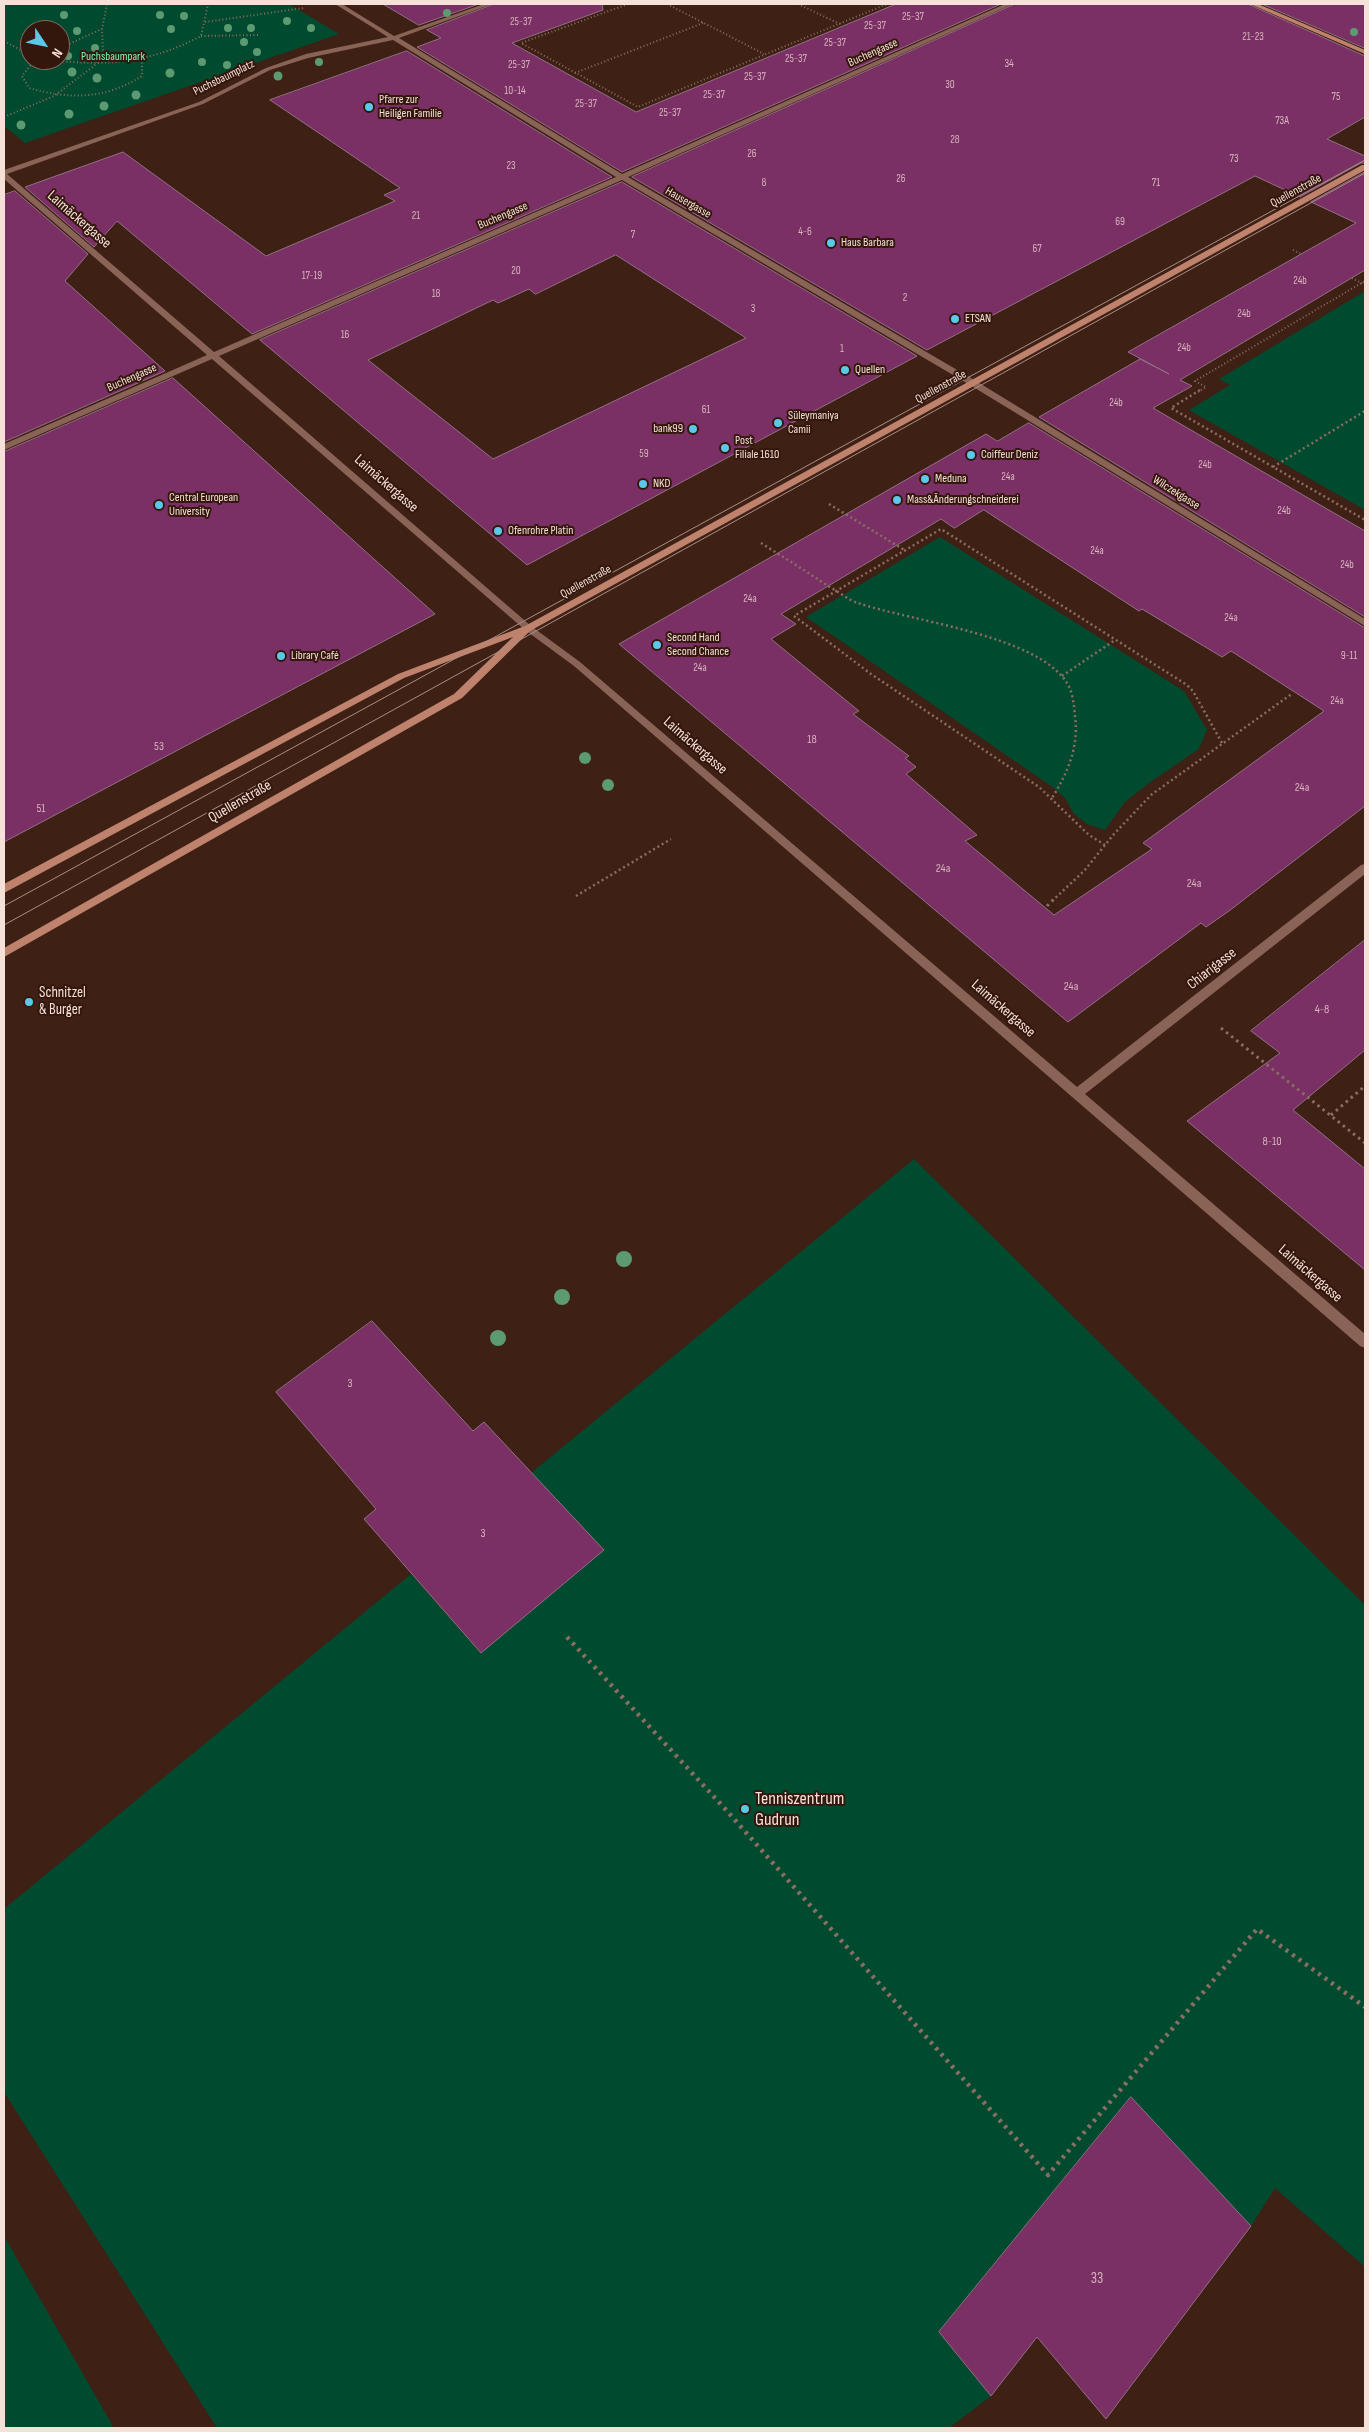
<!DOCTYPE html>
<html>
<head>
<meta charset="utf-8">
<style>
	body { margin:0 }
	#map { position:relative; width:1369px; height:2432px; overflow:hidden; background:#3f2015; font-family:"Sofia Sans Condensed",sans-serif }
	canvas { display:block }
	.frame { position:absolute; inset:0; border:5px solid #f6e1d9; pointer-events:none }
	.north { position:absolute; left:20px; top:20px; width:50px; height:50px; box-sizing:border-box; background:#34170c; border:1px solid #82685e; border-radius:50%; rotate:124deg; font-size:14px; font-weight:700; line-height:20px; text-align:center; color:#f6e1d9 }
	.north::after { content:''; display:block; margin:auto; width:18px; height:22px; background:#5cc7e8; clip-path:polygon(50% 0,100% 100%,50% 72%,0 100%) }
</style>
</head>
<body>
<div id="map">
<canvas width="1369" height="2432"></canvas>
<div class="frame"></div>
<div class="north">N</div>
</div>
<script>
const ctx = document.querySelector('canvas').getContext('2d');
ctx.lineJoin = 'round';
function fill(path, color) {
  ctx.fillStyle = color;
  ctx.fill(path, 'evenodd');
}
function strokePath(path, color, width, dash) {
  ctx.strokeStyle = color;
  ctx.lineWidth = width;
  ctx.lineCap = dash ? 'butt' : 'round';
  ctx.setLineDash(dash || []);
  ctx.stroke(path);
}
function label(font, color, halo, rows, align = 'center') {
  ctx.font = font + ' "Sofia Sans Condensed",sans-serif';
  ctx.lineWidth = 4;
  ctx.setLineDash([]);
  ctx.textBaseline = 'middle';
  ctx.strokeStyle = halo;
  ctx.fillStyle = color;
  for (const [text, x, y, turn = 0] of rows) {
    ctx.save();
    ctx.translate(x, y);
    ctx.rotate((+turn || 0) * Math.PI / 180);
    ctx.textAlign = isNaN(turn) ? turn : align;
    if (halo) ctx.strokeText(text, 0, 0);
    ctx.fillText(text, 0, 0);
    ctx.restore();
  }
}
const green = new Path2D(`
	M4 4H289L339 34 25 143 4 126ZM30 30H60V60H30Z
	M1365 291V510L1189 410 1230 385 1219 379Z
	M940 537 1184 691 1207 730 1199 749 1149 783 1125 802 1105 830 1087 824 1074 814 1065 798 1051 786 806 617Z
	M914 1159 1365 1605V2267L1275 2188 1251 2226 1130 2097 939 2332 991 2396 949 2428H217L4 2092V1909L411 1574 481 1653 604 1550 531 1473Z
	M4 2236 114 2428H4Z`);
const building = new Path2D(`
	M383 4H479L419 25Z
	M494 4H602L603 10 512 43 636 112 896 4H1001L622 172 417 47 441 38 427 30Z
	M1015 4H1248L1365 56V117L1327 139 1365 156V163H1361L1300 197 1255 176 927 350 632 177Z
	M1262 4H1365V48Z
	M407 51 612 177 252 334 117 221 94 247 25 187 123 152 266 256 395 201 384 195 400 188 270 100Z
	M1365 172V270L1180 380 1192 386 1153 408 1365 531V617L1039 417 1140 359 1169 374 1128 352 1356 223 1311 202Z
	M622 182 917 356 527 565 260 340ZM616 255 746 338 493 459 368 360 493 300 498 303 529 289 535 294Z
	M15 191 88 254 65 281 165 371 4 442V195Z
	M173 378 435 614 4 842V452Z
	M1029 423 1365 628V806L1229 911 1206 927 1201 923 1068 1022 619 644 986 434 997 441ZM984 510 1139 611 1142 609 1222 657 1231 651 1324 711 1143 843 1152 849 1054 915 965 841 977 835 906 774 916 767 905 758 909 756 853 714 859 711 771 639 796 624 781 614 941 519 954 528Z
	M1365 940V1050L1293 1110 1365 1169V1270L1187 1121 1280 1053 1251 1031Z
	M372 1321 473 1431 484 1422 604 1550 481 1653 364 1519 376 1509 276 1392Z
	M1131 2097 1251 2226 1106 2419 1037 2337 991 2396 939 2332Z`);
const pathFar3 = new Path2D(`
	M628 4 521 43 638 107 887 4
	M667 4 764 54
	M798 4 842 25
	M205 22 304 8
	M201 36 258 35
	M4 41 30 55
	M60 48 102 29
	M35 60 22 76 29 88C70 100 106 99 142 76V61
	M49 60C107 66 148 64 201 36L208 4
	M575 73 703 23
	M4 117 54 96 94 66 103 52 102 29 107 4
	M1293 250 1301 254
	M1352 278 1365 285
	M1198 392 1206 387 1195 381 1365 281`);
const pathFar2 = new Path2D(`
	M1200 390 1171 408 1365 520
	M1273 467 1365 411
	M829 504 906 551
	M761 543C783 557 806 571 828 586 838 591 848 600 858 603 910 621 1037 635 1067 683 1073 692 1074 706 1075 716 1079 747 1068 772 1052 798
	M1062 676 1115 640
	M1105 845 1089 835 1039 787 871 674 794 616 941 529 1187 685 1193 691 1222 743
	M576 896 671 839
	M1052 901 1084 871 1114 834 1151 795 1293 693`);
const pathFar1 = new Path2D(`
	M1047 906 1053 900
	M1221 1028 1365 1143
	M1331 1115 1365 1086`);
const path = new Path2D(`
	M567 1637 727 1811 1048 2175 1257 1929 1365 2007`);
const street = new Path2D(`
	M335 4H342L394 36 484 4H492L399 38 622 174 1005 4H1013L628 177 976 381 1365 619V626L970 385 622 180 219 356 531 626 580 662 1077 1087 1361 865 1365 864V874L1085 1094 1365 1334V1348L1360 1346 574 666 525 630 212 359 4 450V444L207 355 4 179V170L199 102 266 68 306 54 388 37ZM393 40 616 177 214 352 7 174 203 104 270 70 308 58Z`);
const secondary = new Path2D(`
	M1250 4H1258L1365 50V54Z
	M1362 165H1365V170L530 631 462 698 4 957V948L454 694 513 637 404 678 4 893V884L398 674 525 626Z`);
const tram = new Path2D(`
	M4 906 1365 160
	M4 925 1365 173`);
const trees = [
	[447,13,4],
	[64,15,4],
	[160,15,4],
	[184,16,4],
	[287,21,4],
	[228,28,4],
	[251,28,4],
	[311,28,4],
	[171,29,4],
	[77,31,4],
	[1354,32,4],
	[244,42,4],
	[95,48,4],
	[257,52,4],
	[68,56,4],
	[129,57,4],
	[202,62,4],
	[319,62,4],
	[227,65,4],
	[72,72,4.5],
	[170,73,4.5],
	[278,76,4.5],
	[97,78,4.5],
	[136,95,4.5],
	[104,106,4.5],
	[69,114,4.5],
	[21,125,4.5],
	[585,758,6],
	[608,785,6],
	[624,1259,8],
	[562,1297,8],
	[498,1338,8]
];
const markers = [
	[369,107,5,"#5cc7e8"],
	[831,243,5,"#5cc7e8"],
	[955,319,5,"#5cc7e8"],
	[845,370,5,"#5cc7e8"],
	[778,423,5,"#5cc7e8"],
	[693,429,5,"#5cc7e8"],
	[725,448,5,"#5cc7e8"],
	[971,455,5,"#5cc7e8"],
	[925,479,5,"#5cc7e8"],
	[643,484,5,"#5cc7e8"],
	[897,500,5,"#5cc7e8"],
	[159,505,5,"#5cc7e8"],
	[498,531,5,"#5cc7e8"],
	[657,645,5,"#5cc7e8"],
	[281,656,5,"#5cc7e8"],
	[29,1002,5,"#5cc7e8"],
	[745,1809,5,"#5cc7e8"]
];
const farNumbernames = [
	["25-37",913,17],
	["25-37",521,22],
	["25-37",875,26],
	["21-23",1253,37],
	["25-37",835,43],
	["25-37",796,59],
	["34",1009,64],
	["25-37",519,65],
	["25-37",755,77],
	["30",950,85],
	["10-14",515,91],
	["25-37",714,95],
	["75",1336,97],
	["25-37",586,104],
	["25-37",670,113],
	["73A",1282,121],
	["28",955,140],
	["26",752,154],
	["73",1234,159],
	["23",511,166],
	["26",901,179],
	["8",764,183],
	["71",1156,183],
	["21",416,216],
	["69",1120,222],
	["4-6",805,232],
	["7",633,235],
	["67",1037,249],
	["20",516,271],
	["17-19",312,276],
	["24b",1300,281],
	["18",436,294],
	["2",905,298],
	["3",753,309],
	["24b",1244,314],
	["16",345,335],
	["24b",1184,348],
	["1",842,349],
	["24b",1116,403],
	["61",706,410],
	["59",644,454],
	["24b",1205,465],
	["24a",1008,477],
	["24b",1284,511],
	["24a",1097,551],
	["24b",1347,565],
	["24a",750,599],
	["24a",1231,618],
	["9-11",1349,656],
	["24a",700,668],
	["24a",1337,701]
];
const farStreetnames = [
	["Buchengasse",873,53,-24],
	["Puchsbaumplatz",224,78,-26],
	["Quellenstraße",1296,191,-29],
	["Hausergasse",688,203,30],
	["Buchengasse",503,216,-23],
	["Buchengasse",132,378,-24],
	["Quellenstraße",941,387,-29],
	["Wilczekgasse",1176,493,32],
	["Quellenstraße",586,582,-29]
];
const farParknames = [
	["Puchsbaumpark",113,57]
];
const farPoinames = [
	["Pfarre zur",379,100],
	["Heiligen Familie",379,114],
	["Haus Barbara",841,243],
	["ETSAN",965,319],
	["Quellen",855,370],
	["Süleymaniya",788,416],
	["Camii",788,430],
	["bank99",683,429,"right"],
	["Post",735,441],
	["Filiale 1610",735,455],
	["Coiffeur Deniz",981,455],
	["Meduna",935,479],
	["NKD",653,484],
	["Central European",169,498],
	["University",169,512],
	["Mass&Änderungschneiderei",907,500],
	["Ofenrohre Platin",508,531],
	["Second Hand",667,638],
	["Second Chance",667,652],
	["Library Café",291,656]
];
const numberNames = [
	["18",812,740],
	["53",159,747],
	["24a",1302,788],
	["51",41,809],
	["24a",943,869],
	["24a",1194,884],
	["24a",1071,987],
	["4-8",1322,1010],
	["8-10",1272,1142],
	["3",350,1384],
	["3",483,1534]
];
const streetNames = [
	["Laimäckergasse",79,220,41],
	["Laimäckergasse",386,484,41],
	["Laimäckergasse",695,746,41],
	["Quellenstraße",240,802,-30],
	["Chiarigasse",1212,969,-38],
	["Laimäckergasse",1003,1009,41],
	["Laimäckergasse",1310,1274,41]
];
const poiNames = [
	["Schnitzel",39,993],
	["& Burger",39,1010]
];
const nearNumbernames = [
	["33",1097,2279]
];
const nearPoinames = [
	["Tenniszentrum",755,1799],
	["Gudrun",755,1820]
];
fill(green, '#004a2f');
fill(building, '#7b3065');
strokePath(building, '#917085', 1);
strokePath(pathFar3, '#896e64', 2, [1, 2.5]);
strokePath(pathFar2, '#896e64', 2.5, [2, 3]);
strokePath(pathFar1, '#896e64', 3, [2.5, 4]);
strokePath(path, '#896e64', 4.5, [3, 5]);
fill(street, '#896355');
fill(secondary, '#bf826c');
strokePath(tram, '#a88f86', 1);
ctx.fillStyle = '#5c9a71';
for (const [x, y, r] of trees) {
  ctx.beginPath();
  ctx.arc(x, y, r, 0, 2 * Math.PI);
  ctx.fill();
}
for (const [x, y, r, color] of markers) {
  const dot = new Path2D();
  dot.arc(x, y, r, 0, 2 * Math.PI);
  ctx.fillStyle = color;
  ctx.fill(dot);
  strokePath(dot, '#34170c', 2);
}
label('11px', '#d7b5bc', null, farNumbernames);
label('12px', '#f6e1d9', '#34170c', farStreetnames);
label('12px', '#73fdbc', '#34170c', farParknames);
label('12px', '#f6e1d9', '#34170c', farPoinames, 'left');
label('12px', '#d7b5bc', null, numberNames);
label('15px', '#f6e1d9', '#34170c', streetNames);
label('15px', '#f6e1d9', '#34170c', poiNames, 'left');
label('15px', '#d7b5bc', null, nearNumbernames);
label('18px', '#f6e1d9', '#34170c', nearPoinames, 'left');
</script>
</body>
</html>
